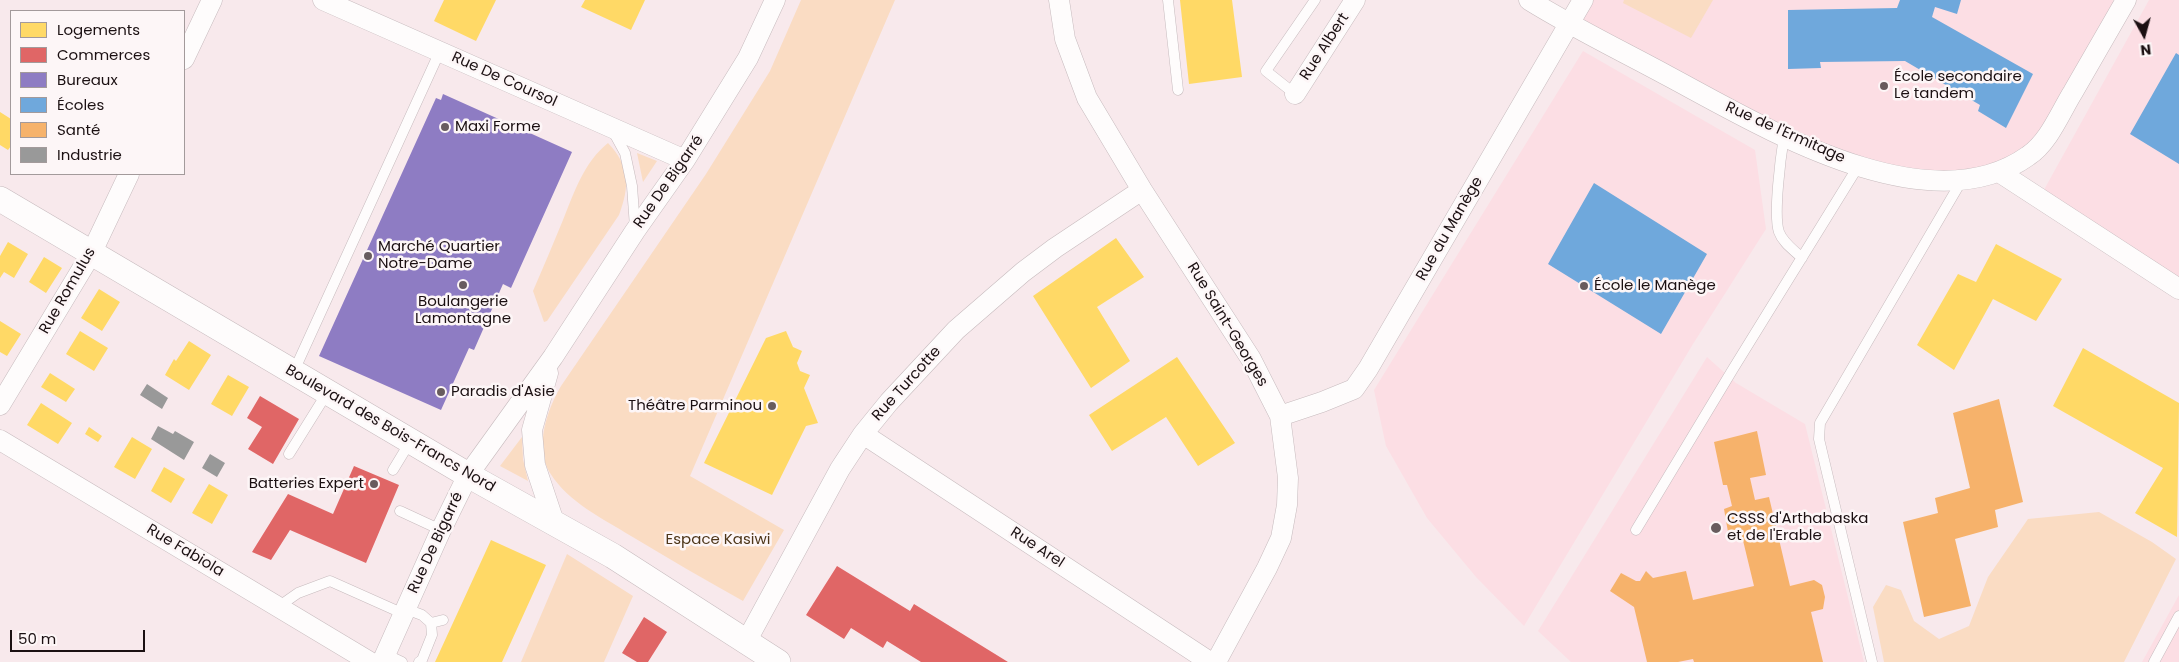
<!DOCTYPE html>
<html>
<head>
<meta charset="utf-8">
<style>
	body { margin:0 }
	#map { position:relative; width:2179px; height:662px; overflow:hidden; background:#f8e9ec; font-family:Poppins,sans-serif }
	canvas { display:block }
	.legend { position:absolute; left:10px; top:10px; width:175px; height:165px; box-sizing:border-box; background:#fdf6f7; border:1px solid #a39a9b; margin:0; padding:6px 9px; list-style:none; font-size:15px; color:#1b1012 }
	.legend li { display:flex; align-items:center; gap:10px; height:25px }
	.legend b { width:25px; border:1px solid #a39a9b }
	.north { position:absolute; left:2119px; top:10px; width:50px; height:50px; -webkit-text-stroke:4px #fdf6f7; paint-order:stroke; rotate:173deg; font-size:14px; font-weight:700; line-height:20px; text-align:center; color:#1b1012 }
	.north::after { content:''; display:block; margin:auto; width:18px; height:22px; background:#1b1012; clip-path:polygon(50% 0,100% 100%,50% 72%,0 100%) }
	.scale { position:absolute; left:10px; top:630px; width:135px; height:22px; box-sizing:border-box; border:2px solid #1b1012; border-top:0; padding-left:6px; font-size:15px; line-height:18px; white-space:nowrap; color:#1b1012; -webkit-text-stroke:4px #fdf6f7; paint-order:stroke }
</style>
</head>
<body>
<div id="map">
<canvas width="2179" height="662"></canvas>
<ul class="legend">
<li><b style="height:14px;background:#ffd966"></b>Logements</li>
<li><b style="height:14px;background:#e06666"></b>Commerces</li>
<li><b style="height:14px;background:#8e7cc3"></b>Bureaux</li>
<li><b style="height:14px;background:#6fa8dc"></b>Écoles</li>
<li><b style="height:14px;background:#f6b26b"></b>Santé</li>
<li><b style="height:14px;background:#999"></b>Industrie</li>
</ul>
<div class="north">N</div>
<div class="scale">50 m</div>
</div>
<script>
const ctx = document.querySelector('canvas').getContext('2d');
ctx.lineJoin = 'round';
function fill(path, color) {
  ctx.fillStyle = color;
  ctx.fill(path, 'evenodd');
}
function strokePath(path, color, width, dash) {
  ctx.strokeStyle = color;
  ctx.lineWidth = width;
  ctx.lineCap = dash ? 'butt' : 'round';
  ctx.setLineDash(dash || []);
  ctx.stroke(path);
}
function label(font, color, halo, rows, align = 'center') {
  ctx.font = font + ' Poppins,sans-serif';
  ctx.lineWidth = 5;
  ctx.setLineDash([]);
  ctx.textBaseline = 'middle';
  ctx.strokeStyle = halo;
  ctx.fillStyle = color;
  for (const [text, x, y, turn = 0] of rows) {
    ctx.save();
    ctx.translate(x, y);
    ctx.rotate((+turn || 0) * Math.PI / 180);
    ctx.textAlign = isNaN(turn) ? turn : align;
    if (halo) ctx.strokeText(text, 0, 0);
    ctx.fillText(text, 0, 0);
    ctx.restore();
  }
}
const built = new Path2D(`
	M1593 0H2112L2115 2 2031 149 1966 177 1845 162 1580 22Z
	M2149 0H2179V286L2040 197Z
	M1583 51 1755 150 1766 229 1693 344 1524 626 1476 577 1427 518 1386 446 1374 390Z
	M1707 357 1736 383 1805 424 1864 662H1571L1538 631Z
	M2179 595V662H2142Z`);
const green = new Path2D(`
	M801 0H895L690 476 784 530 743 601C705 580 668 558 631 536 602 518 569 503 550 473 534 447 547 410 561 386L706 174 770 71Z
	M1624 0H1713L1691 38 1623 3Z
	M608 143C630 166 630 186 619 215L547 321 544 322 533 291C543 268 553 244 563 220 574 193 584 162 608 143Z
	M637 153 657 161 643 182Z
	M522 437 523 459 528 481 500 466Z
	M2099 512 2152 542 2176 559 2124 662H1884L1873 607 1886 585 1901 590 1914 621 1939 639 1969 626 1988 577 2028 519Z
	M567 554 633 596 604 662H521Z`);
const homes = new Path2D(`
	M444 0H496L476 41 434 21Z
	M585 0H645L631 30 581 7Z
	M1180 0H1232L1242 77 1189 84Z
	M0 112 11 119V146L8 150 0 145Z
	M1116 238 1144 277 1097 307 1130 361 1091 388 1033 296Z
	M8 242 28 254 14 278 4 272 0 278V256Z
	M1996 244 2062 279 2036 321 1993 299 1954 370 1917 345 1958 274 1976 282Z
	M44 257 62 268 46 293 29 282Z
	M99 289 120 302 102 331 81 318Z
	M0 321 21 334 7 356 0 352Z
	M80 331 108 348 94 371 66 354Z
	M786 331 793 347 802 351 797 363 800 371 810 375 804 388 818 423 806 426 772 495 704 463 766 338Z
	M189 341 211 355 189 390 165 375 174 359 176 361Z
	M2083 348 2179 403 2177 537 2135 513 2163 468 2053 406Z
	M1177 357 1235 443 1198 466 1166 417 1112 451 1089 415Z
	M50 373 75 389 66 402 41 387Z
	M228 375 249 387 232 416 211 404Z
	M41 403 72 423 58 444 27 425Z
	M89 427 102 436 98 442 85 434Z
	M132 437 152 449 135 479 114 467Z
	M164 467 185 479 171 503 151 491Z
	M209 484 228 495 212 524 192 513Z
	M491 540 546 565 502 662H435Z`);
const shops = new Path2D(`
	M260 396 299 419 273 464 248 449 262 427 247 418Z
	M354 466 399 485 366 563 290 530 271 560 252 552 288 494 333 514Z
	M837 566 910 611 914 604 1008 662H921L887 641 883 648 851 628 844 639 806 615Z
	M644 617 667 632 648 662H637L622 653Z`);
const offices = new Path2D(`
	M443 94 572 152 511 288 503 284 474 350 469 348 441 410 319 356 436 98 441 100Z`);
const schools = new Path2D(`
	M1900 0H1961L1957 14 1935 7 1932 17 2033 74 2006 128 1978 111 1980 105 1905 61 1820 62 1821 68 1788 69V10L1897 8Z
	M2176 53 2179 55V164L2130 134Z
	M1594 183 1707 254 1661 334 1548 264Z`);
const health = new Path2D(`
	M1999 399 2023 502 1995 510 1998 527 1955 539 1971 606 1924 617 1903 522 1938 513 1935 498 1970 488 1953 413Z
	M1757 431 1766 475 1750 478 1755 500 1769 497 1790 586 1814 580 1822 585 1825 597 1823 609 1811 612 1823 662H1694L1693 659 1678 662H1647L1634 607 1610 591 1621 573 1636 581H1640L1646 571 1653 578 1686 571 1693 600 1754 586 1740 528 1728 532 1724 509 1732 506 1727 485H1723L1714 442Z`);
const industry = new Path2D(`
	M147 384 168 398 162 409 140 395Z
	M158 426 173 434 175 431 194 442 184 460 151 439Z
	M210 454 225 463 217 477 202 468Z`);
const service = new Path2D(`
	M1168 0 1178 90
	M1295 94 1266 71 1315 0
	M613 131 625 153 632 186 635 227
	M1784 136C1781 155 1773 215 1779 232 1783 243 1794 250 1802 258
	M294 371 440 51
	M289 454 327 393
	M393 470 410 442
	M400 511 441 530
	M1636 530 1733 369 1859 165
	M278 607 298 593 330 581 404 614
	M406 609 422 615 431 623 432 635 422 660 419 662
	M431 623 443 620
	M385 654 402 662
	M1872 662 1819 439 1820 423 1962 180
	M2154 662 2179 616`);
const minor = new Path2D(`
	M323 0 685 160
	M1059 0 1065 39 1087 98 1142 190 1251 359 1280 416 1288 478 1287 505 1281 538 1267 568 1216 662
	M1529 0C1574 28 1622 51 1668 76 1760 125 1927 228 2028 156 2049 142 2060 113 2073 92 2091 61 2108 31 2126 0
	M184 59 212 0
	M1295 94 1355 0
	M1999 172 2179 289
	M548 373 532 430 535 465 555 525
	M0 405 91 254 129 174
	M1280 416 1322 402 1354 389 1368 369 1583 0
	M863 434 1210 662
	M0 440 370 662
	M746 642 840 469 863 434 889 402 956 330 1023 272 1055 248 1142 190
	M382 662 441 530 468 475 553 357 635 231 685 160 748 58 775 0`);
const tertiary = new Path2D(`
	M0 199 468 475 613 556 778 662`);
const markers = [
	[1884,86,5,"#685c5e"],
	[445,127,5,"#685c5e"],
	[368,256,5,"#685c5e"],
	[463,285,5,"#685c5e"],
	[1584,286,5,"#685c5e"],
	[441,392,5,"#685c5e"],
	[772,406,5,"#685c5e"],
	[374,484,5,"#685c5e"],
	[1716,528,6,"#685c5e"]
];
const streetNames = [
	["Rue Albert",1325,47,-57],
	["Rue De Coursol",504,80,24],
	["Rue de l'Ermitage",1785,133,24],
	["Rue De Bigarré",669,182,-55],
	["Rue du Manège",1450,229,-60],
	["Rue Romulus",68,291,-60],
	["Rue Saint-Georges",1227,325,59],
	["Rue Turcotte",907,384,-48],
	["Boulevard des Bois-Francs Nord",390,429,30],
	["Rue De Bigarré",436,543,-65],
	["Rue Arel",1037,548,33],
	["Rue Fabiola",185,551,31]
];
const poiNames = [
	["École secondaire",1894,77],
	["Le tandem",1894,94],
	["Maxi Forme",455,127],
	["Marché Quartier",378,247],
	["Notre-Dame",378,264],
	["École le Manège",1594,286],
	["Boulangerie",463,302,"center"],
	["Lamontagne",463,319,"center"],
	["Paradis d'Asie",451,392],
	["Théâtre Parminou",762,406,"right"],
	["Batteries Expert",364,484,"right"],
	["CSSS d'Arthabaska",1727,519],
	["et de l'Erable",1727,536]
];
const parkNames = [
	["Espace Kasiwi",718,540]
];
fill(built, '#fcdee4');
fill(green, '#fadcc3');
fill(homes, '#ffd966');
fill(shops, '#e06666');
fill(offices, '#8e7cc3');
fill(schools, '#6fa8dc');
fill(health, '#f6b26b');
fill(industry, '#999');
strokePath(service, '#c6babd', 11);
strokePath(minor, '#c6babd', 21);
strokePath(tertiary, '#c6babd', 26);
strokePath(service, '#fefcfc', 10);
strokePath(minor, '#fefcfc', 20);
strokePath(tertiary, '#fefcfc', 25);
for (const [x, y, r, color] of markers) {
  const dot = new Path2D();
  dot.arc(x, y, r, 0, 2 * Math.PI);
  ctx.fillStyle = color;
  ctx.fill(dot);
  strokePath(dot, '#fdf6f7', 2);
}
label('15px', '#1b1012', '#fdf6f7', streetNames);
label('15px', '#1b1012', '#fdf6f7', poiNames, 'left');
label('15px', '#4d3619', '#fdf6f7', parkNames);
</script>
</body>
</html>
